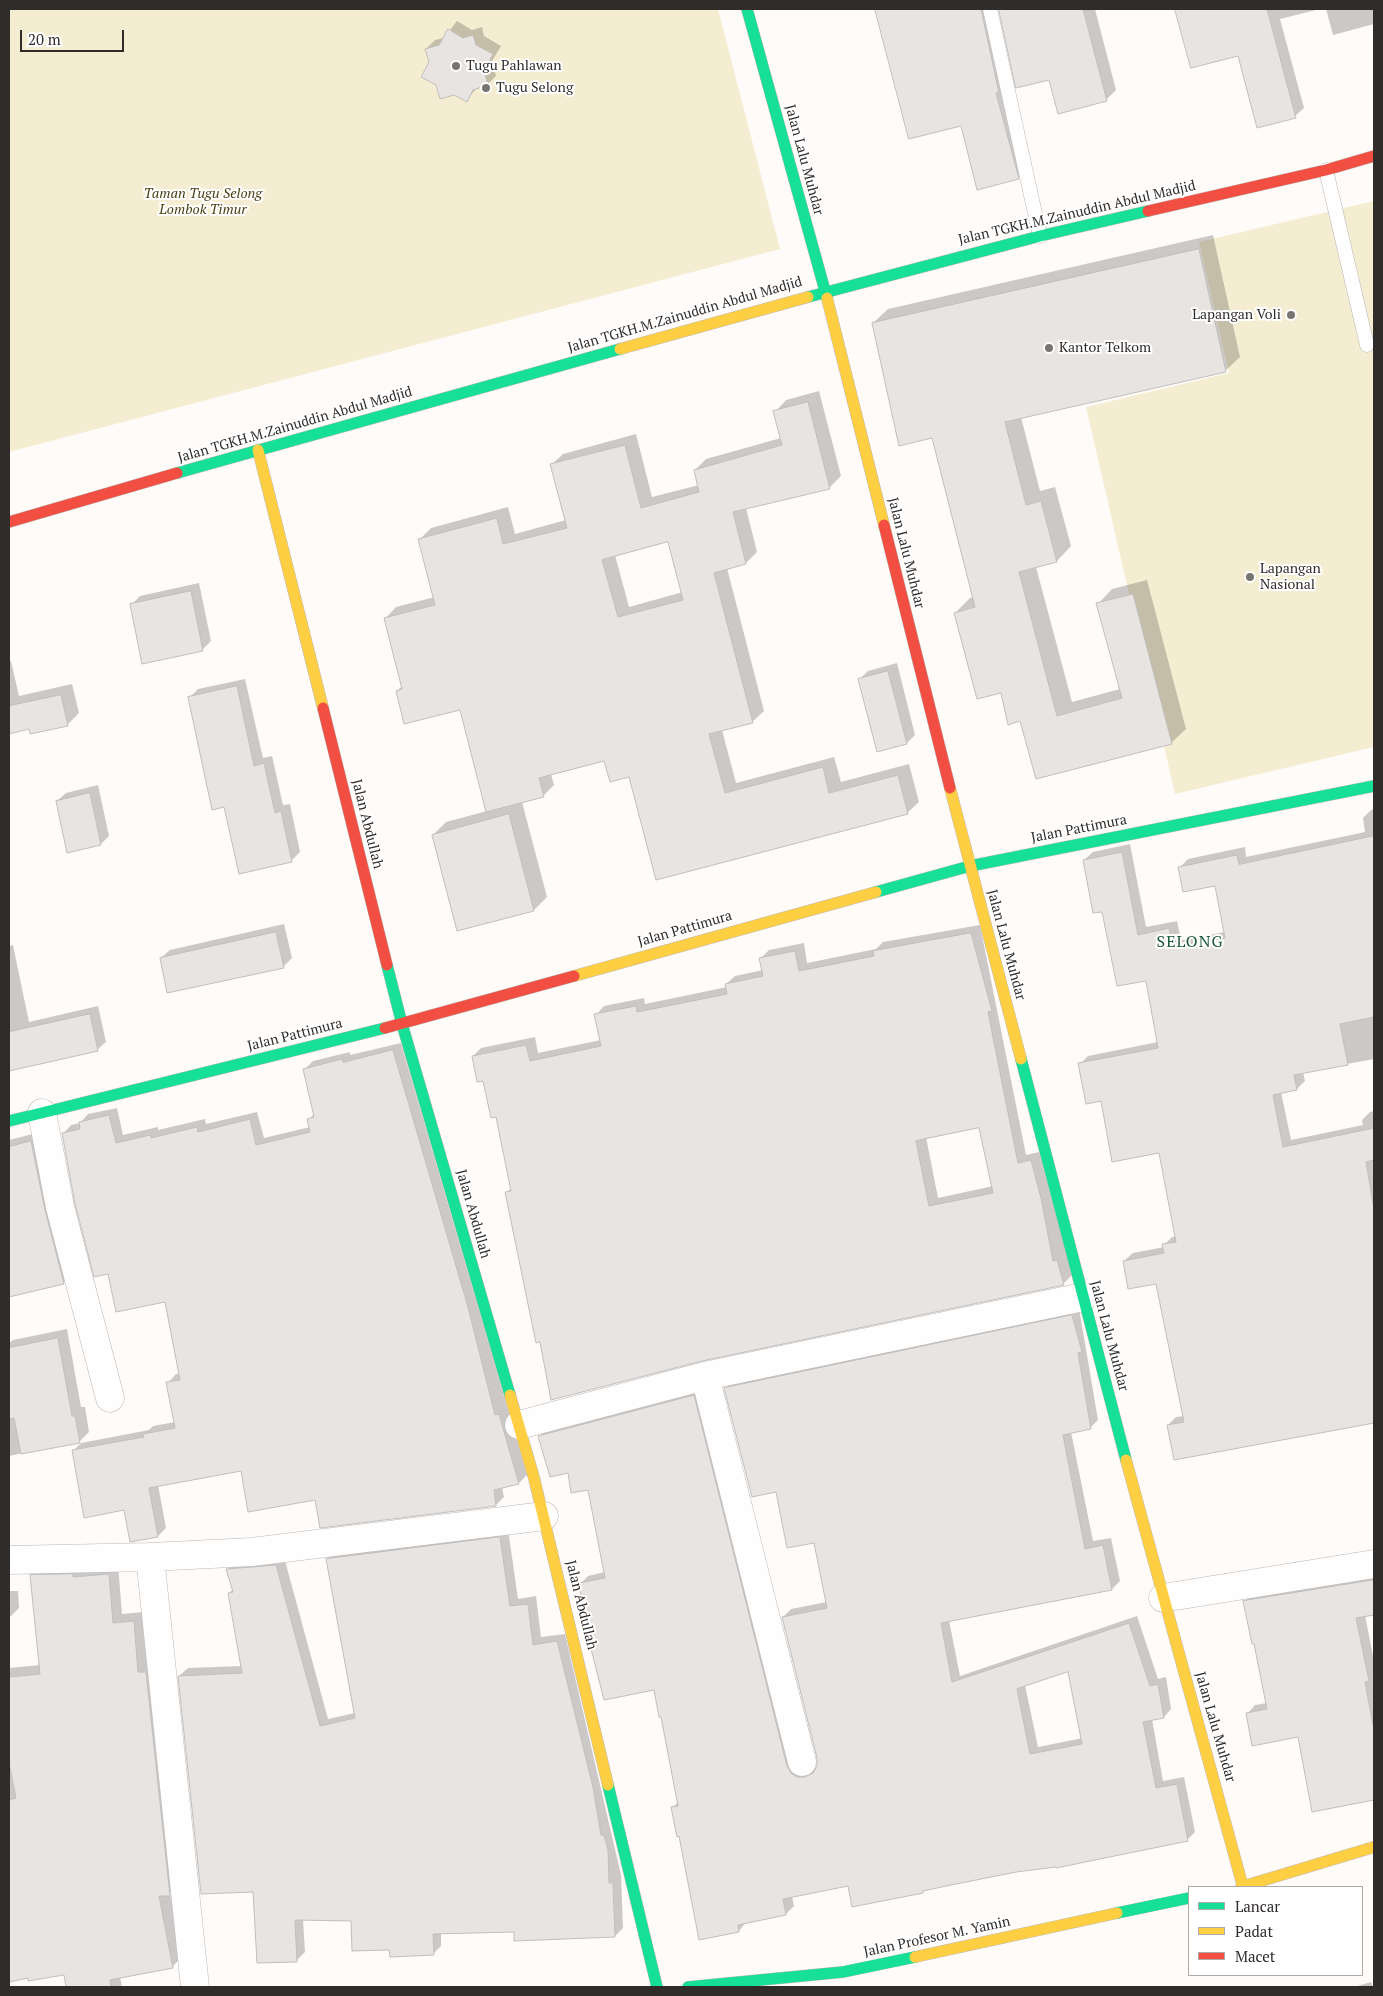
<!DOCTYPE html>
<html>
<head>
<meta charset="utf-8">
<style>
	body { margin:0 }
	#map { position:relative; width:1383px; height:1996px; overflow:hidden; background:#fefbf9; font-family:"PT Serif",serif }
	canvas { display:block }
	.frame { position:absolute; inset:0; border:10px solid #302c2a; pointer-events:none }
	.legend { position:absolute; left:1188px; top:1886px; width:175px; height:90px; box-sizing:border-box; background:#fff; border:1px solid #acabaa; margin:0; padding:6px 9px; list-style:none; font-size:15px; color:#302c2a }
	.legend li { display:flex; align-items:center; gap:10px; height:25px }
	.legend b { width:25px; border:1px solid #acabaa }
	.scale { position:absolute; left:20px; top:30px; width:104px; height:22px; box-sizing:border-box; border:2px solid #302c2a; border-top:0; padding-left:6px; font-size:15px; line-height:18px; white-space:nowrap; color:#302c2a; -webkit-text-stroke:4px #fff; paint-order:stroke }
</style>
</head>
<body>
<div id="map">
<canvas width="1383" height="1996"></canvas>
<div class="frame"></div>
<ul class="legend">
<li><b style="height:6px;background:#16e098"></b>Lancar</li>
<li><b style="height:6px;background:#ffcf43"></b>Padat</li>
<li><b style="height:6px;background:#f24e42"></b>Macet</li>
</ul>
<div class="scale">20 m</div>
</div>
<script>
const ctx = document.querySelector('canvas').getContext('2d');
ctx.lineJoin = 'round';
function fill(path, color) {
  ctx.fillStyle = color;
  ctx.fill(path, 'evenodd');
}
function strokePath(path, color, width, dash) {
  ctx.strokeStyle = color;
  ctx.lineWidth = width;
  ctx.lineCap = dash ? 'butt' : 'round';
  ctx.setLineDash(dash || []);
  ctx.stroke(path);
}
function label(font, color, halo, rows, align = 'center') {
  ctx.font = font + ' "PT Serif",serif';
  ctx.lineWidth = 4;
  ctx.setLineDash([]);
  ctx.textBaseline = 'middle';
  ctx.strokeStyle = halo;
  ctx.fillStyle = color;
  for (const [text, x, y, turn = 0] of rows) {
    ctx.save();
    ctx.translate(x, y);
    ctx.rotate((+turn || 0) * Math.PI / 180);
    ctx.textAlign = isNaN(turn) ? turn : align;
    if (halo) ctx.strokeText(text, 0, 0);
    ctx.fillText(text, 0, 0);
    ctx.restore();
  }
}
const green = new Path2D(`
	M9 9H718L780 249 9 452Z
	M1374 201V747L1175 794 1086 407 1229 373 1199 242Z`);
const shadow = new Path2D(`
	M876 9H993L1028 168 1018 178 962 124 910 138Z
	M1000 9H1095L1116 90 1106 100 1050 79 1017 87Z
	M1177 9H1320L1280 19 1304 108 1295 116 1239 54 1192 67Z
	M1326 9H1374V24L1333 35Z
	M457 21 472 30 482 27 484 36 501 46 492 61 496 76 488 84 477 88 466 100 430 62 426 49 435 40 444 38Z
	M1213 235 1240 357 1225 371 1021 417 1040 491 1055 487 1071 546 1057 561 1036 567 1072 702 1120 689 1098 604 1112 589 1147 580 1186 729 1171 743 1021 720 1002 691 955 613 970 598 974 597 933 437 873 323 888 309Z
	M819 391 841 476 830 487 746 508 757 552 746 563 727 568 764 711 752 722 722 730 736 783 834 757 841 782 909 764 919 802 907 813 657 879 630 775 605 759 551 774 554 785 543 796 522 802 547 897 534 910 457 930 433 835 446 822 487 811 460 708 397 691 402 686 385 619 396 607 435 597 420 539 431 528 508 507 515 534 566 520 551 465 563 454 636 434 652 497 699 485 695 470 706 459 781 438 775 412 786 400ZM669 541 683 592 629 607 615 555Z
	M199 583 211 641 203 649 131 605 140 596Z
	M11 661 19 696 72 684 79 713 67 725 30 728 9 733V662Z
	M897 663 915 735 907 743 859 680 868 671Z
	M245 679 263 758 272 756 283 805 290 804 300 852 291 861 225 806 189 698 198 689Z
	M98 785 109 836 101 844 57 801 66 793Z
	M1374 809V1059L1303 1072 1305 1081 1297 1089 1281 1092 1291 1140 1363 1125 1362 1120 1370 1112 1374 1111V1431L1373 1422 1168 1425 1176 1417 1184 1416 1157 1282 1124 1261 1133 1253 1164 1247V1245L1172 1237 1177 1236 1160 1152 1080 1064 1088 1056 1158 1042 1147 979 1103 910 1084 860 1093 852 1130 844 1146 927 1177 921 1181 940 1225 932 1216 885 1179 868 1188 859 1245 847 1246 857 1365 832 1363 818 1371 810Z
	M284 924 292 958 283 967 161 958 170 950Z
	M980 925 1026 1155 1039 1152 1072 1275 1063 1284 506 1193 511 1188 497 1116 484 1079 473 1056 481 1048 535 1037 538 1053 601 1040 596 1015 604 1006 644 998 645 1004 727 987 726 984 735 976 763 970 761 958 769 950 804 943 807 963 876 949 883 942ZM980 1127 993 1186 938 1198 926 1137Z
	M13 945 29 1022 98 1006 106 1042 97 1050 9 1070V946Z
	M401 1043 527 1475 519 1483 502 1487 504 1497 496 1505 316 1498 242 1469 158 1485 166 1528 158 1536 125 1509 73 1451 81 1443 149 1430 153 1426 175 1422 168 1383 176 1374H180L166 1300 109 1272 63 1134 71 1125 80 1123 88 1114 117 1108 123 1135 158 1127V1130L205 1119 206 1124 257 1112 264 1138 310 1127 309 1119 315 1113 305 1069 313 1061 350 1052V1055Z
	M41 1132 73 1273 63 1283 9 1296V1140Z
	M1079 1308 1098 1420 1090 1428 1071 1432 1093 1541 1111 1538 1120 1581 1112 1589 949 1620 960 1676 1137 1616 1158 1679 1166 1677 1171 1709 1164 1717 1152 1719 1163 1781 1184 1777 1195 1832 1187 1840 926 1889 922 1892 849 1884 792 1896 794 1906 786 1914 746 1922 739 1931 680 1835 672 1808 679 1801 655 1689 580 1584 588 1576 605 1572 589 1488 569 1471 540 1436 547 1429 701 1388 806 1769 814 1770 817 1768 818 1758 783 1617 791 1609 827 1602 815 1542 777 1491 726 1388 733 1380ZM1069 1670 1083 1738 1038 1747 1025 1685Z
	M67 1329 81 1407H85L89 1432 79 1442 9 1456V1343L13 1340Z
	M508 1529 518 1599 536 1596 541 1637 565 1634 621 1875 623 1928 615 1936 515 1930 441 1933V1946L433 1954 391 1948 352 1919H303L305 1952 296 1961 179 1676 188 1668 242 1666 229 1593 233 1589 228 1569 236 1561 284 1557 328 1719 355 1713 327 1559 335 1551Z
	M118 1564 122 1614 143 1612 179 1885 170 1893 182 1957 172 1967 120 1977 122 1987H67L65 1973 9 1980V1668L40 1665 31 1576 41 1566Z
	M1374 1574V1614L1365 1615 1374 1661V1799L1313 1811 1299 1735 1247 1714 1255 1705 1267 1703 1245 1601 1253 1593Z
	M9 1591H18L19 1608 9 1618Z
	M1371 1982 1373 1987H1354Z`);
const building = new Path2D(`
	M875 9H981L999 93H996L1019 179 977 190 961 126 909 139Z
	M999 9H1083L1107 101 1058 114 1049 80 1016 88Z
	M1175 9H1267L1296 118 1257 128 1238 56 1191 68Z
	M448 29 463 38 473 35 476 45 493 54 484 71 488 85 473 90 467 102 454 95 440 99 436 85 421 77 429 62 425 49 439 45Z
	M1199 249 1226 372 1005 422 1026 505 1041 501 1057 562 1019 572 1057 716 1122 698 1096 603 1133 594 1172 744 1036 779 1020 721 1008 725 1001 693 977 699 954 613 975 607 932 438 899 446 872 323Z
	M808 402 830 489 733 512 746 564 714 573 753 723 709 734 725 793 823 767 829 793 898 775 908 814 656 880 629 777 610 782 604 761 539 778 544 797 486 812 460 710 404 724 396 691 402 689 384 618 435 605 418 539 497 518 503 544 567 528 550 464 625 445 641 508 699 492 694 470 782 445 773 411ZM668 542 683 600 618 617 602 560Z
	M191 591 203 651 142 664 130 604Z
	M888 671 907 744 877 752 858 679Z
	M237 686 254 766 264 763 275 813 281 811 292 862 239 874 224 807 212 810 188 697Z
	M61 695 68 726 30 734 29 729 9 734V706Z
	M90 793 101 845 67 853 56 801Z
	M509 814 534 911 457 931 432 835Z
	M1374 836V1017L1340 1024 1348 1065 1294 1075 1297 1090 1273 1095 1283 1147 1374 1128V1160L1366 1162 1374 1209V1423L1174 1460 1167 1425 1184 1422 1156 1284 1128 1289 1123 1261 1164 1253 1162 1244 1176 1242 1159 1153 1112 1162 1101 1101 1086 1104 1078 1063 1158 1048 1146 981 1117 986 1102 912 1093 913 1083 860 1122 852 1138 935 1169 928 1173 947 1225 938 1215 886 1183 892 1178 867 1237 855 1239 864Z
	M276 932 284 968 167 993 160 958Z
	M971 933 992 1011 988 1012 1018 1163 1031 1160 1041 1198 1053 1261 1057 1260 1064 1285 702 1361 551 1400 540 1342 536 1343 505 1192 511 1191 496 1117 491 1118 483 1081 477 1082 472 1056 526 1045 530 1061 601 1046 594 1014 636 1006 637 1012 727 994 725 984 763 976 759 958 795 951 799 971 874 956 873 951ZM979 1128 993 1193 929 1206 916 1141Z
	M90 1014 98 1051 9 1071V1032Z
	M393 1050 468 1307 495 1415 499 1414 519 1484 494 1490 496 1506 320 1528 315 1500 248 1512 241 1471 149 1488 158 1537 130 1542 124 1510 84 1518 72 1450 144 1437 143 1434 175 1428 166 1382 180 1380 165 1302 116 1312 108 1274 94 1277 75 1204 62 1133 80 1129 79 1122 109 1115 116 1143 150 1135 151 1138 197 1127 198 1132 250 1119 256 1145 310 1132 307 1119 314 1117 303 1069 342 1059 343 1062Z
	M31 1141 45 1210 64 1284 9 1297V1147Z
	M1072 1315 1082 1352 1078 1353 1091 1429 1063 1435 1085 1549 1103 1545 1112 1590 941 1623 952 1682 1129 1623 1150 1686 1158 1684 1164 1718 1143 1722 1156 1788 1177 1784 1188 1841 1056 1868V1867L1016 1872 951 1885 923 1891V1893L852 1907 848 1886 783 1899 786 1915 738 1925 739 1932 699 1940 679 1836 677 1837 671 1807 678 1806 661 1717H659L654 1690 604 1700 588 1637 579 1583 605 1578 588 1490 571 1493 568 1473 550 1477 538 1436 694 1395 787 1766 791 1773 797 1777H805L813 1773 817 1766V1758L782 1617 827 1608 814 1543 787 1548 776 1492 752 1497 724 1388ZM1068 1672 1082 1744 1030 1754 1017 1689Z
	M58 1338 72 1416H75L80 1443 21 1454 14 1418 9 1419V1348Z
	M500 1537 510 1606 528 1604 533 1645 557 1641 593 1787 601 1835H604L608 1850 609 1883H613L615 1937 514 1941V1932L433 1934 434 1955 390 1957 389 1950 352 1951 351 1921 295 1920 297 1962 257 1963 253 1892 201 1894 178 1676 242 1673 228 1593 233 1592 226 1569 276 1565 320 1726 355 1718 326 1559Z
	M73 1574V1577L109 1574 113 1623 134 1621 138 1672H146L170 1896H159L173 1968 110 1980 111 1987H66L64 1975 28 1981V1978L9 1982V1800L16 1798 9 1763V1677L40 1674 30 1575Z
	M1374 1580V1615L1356 1618 1369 1681 1365 1682 1374 1730V1800L1312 1812 1298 1737 1252 1746 1246 1713 1267 1709 1254 1644H1252L1243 1601Z`);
const lane = new Path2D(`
	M990 9 1040 236
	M1326 170 1367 345`);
const street = new Path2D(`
	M42 1113 60 1207 110 1398
	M705 1376 802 1762
	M519 1425 705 1376 1083 1297
	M150 1557 195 1987
	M9 1560 150 1557 252 1552 544 1516
	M1163 1598 1374 1564`);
const fast = new Path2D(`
	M747 9 827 298
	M808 297 1040 236 1148 211
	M177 473 620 349
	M876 892 970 866 1374 786
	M387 965 402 1024 510 1395
	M1021 1059 1126 1460
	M9 1121 385 1028
	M608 1785 657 1987
	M1117 1913 1189 1898
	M688 1987 843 1972 915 1957`);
const slow = new Path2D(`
	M827 298 884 525
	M620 349 808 297
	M258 450 323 708
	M950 788 1021 1059
	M574 976 876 892
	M510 1395 534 1478 608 1785
	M1126 1460 1243 1887
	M1241 1887 1374 1847
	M915 1957 1117 1913`);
const jam = new Path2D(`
	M1148 211 1326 170 1374 156
	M9 522 177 473
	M884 525 950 788
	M323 708 387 965
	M385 1028 574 976`);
const markers = [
	[456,66,5,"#787472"],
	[486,88,5,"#787472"],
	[1291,315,5,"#787472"],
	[1049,348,5,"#787472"],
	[1250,577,5,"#787472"]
];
const poiNames = [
	["Tugu Pahlawan",466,66],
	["Tugu Selong",496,88],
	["Lapangan Voli",1281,315,"right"],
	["Kantor Telkom",1059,348],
	["Lapangan",1260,569],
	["Nasional",1260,585]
];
const streetNames = [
	["Jalan Lalu Muhdar",804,160,75],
	["Jalan TGKH.M.Zainuddin Abdul Madjid",1077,213,-13],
	["Jalan TGKH.M.Zainuddin Abdul Madjid",685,315,-16],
	["Jalan TGKH.M.Zainuddin Abdul Madjid",295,425,-16],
	["Jalan Lalu Muhdar",906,553,76],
	["Jalan Abdullah",367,824,76],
	["Jalan Pattimura",1079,829,-11],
	["Jalan Pattimura",685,929,-16],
	["Jalan Lalu Muhdar",1006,945,75],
	["Jalan Pattimura",295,1035,-14],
	["Jalan Abdullah",473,1214,74],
	["Jalan Lalu Muhdar",1109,1336,75],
	["Jalan Abdullah",581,1605,76],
	["Jalan Lalu Muhdar",1215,1727,74],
	["Jalan Profesor M. Yamin",937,1937,-12]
];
const parkNames = [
	["Taman Tugu Selong",203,194],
	["Lombok Timur",203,210]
];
const quarterNames = [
	["SELONG",1190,942]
];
fill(green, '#f5edd2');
fill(shadow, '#0003');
fill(building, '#e7e4e2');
strokePath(building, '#c1bebc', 1);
strokePath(lane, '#bbb8b6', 15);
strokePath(street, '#bbb8b6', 29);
strokePath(fast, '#bbb8b6', 12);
strokePath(slow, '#bbb8b6', 12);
strokePath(jam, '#bbb8b6', 12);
strokePath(lane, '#fffefe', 14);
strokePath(street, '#fffefe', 28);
strokePath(fast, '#16e098', 11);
strokePath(slow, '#ffcf43', 11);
strokePath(jam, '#f24e42', 11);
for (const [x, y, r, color] of markers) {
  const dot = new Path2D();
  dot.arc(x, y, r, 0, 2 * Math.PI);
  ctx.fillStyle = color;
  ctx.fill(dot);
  strokePath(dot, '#fff', 2);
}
label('14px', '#302c2a', '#fff', poiNames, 'left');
label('14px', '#302c2a', '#fff', streetNames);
label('italic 14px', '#4b4013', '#fff', parkNames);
ctx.letterSpacing = '1px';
label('16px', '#1b583a', '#fff', quarterNames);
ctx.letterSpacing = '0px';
</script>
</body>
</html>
